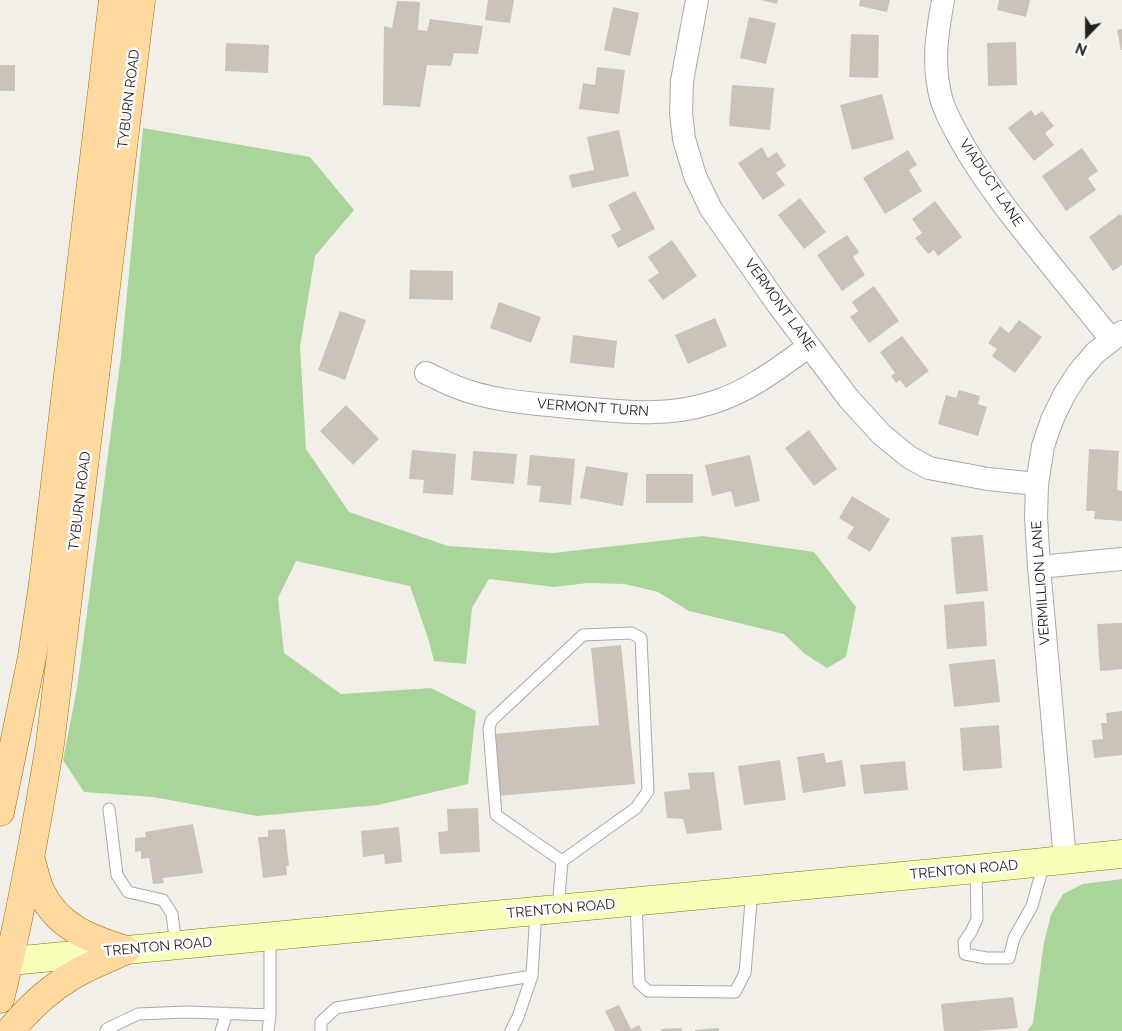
<!DOCTYPE html>
<html>
<head>
<meta charset="utf-8">
<style>
	body { margin:0 }
	#map { position:relative; width:1122px; height:1031px; overflow:hidden; background:#f2efe8; font-family:Raleway,sans-serif }
	canvas { display:block }
	.north { position:absolute; left:1062px; top:10px; width:50px; height:50px; -webkit-text-stroke:4px #fff; paint-order:stroke; rotate:202deg; font-size:14px; font-weight:700; line-height:20px; text-align:center; color:#222 }
	.north::after { content:''; display:block; margin:auto; width:18px; height:22px; background:#222; clip-path:polygon(50% 0,100% 100%,50% 72%,0 100%) }
</style>
</head>
<body>
<div id="map">
<canvas width="1122" height="1031"></canvas>
<div class="north">N</div>
</div>
<script>
const ctx = document.querySelector('canvas').getContext('2d');
ctx.lineJoin = 'round';
function fill(path, color) {
  ctx.fillStyle = color;
  ctx.fill(path, 'evenodd');
}
function strokePath(path, color, width, dash) {
  ctx.strokeStyle = color;
  ctx.lineWidth = width;
  ctx.lineCap = dash ? 'butt' : 'round';
  ctx.setLineDash(dash || []);
  ctx.stroke(path);
}
function label(font, color, halo, rows, align = 'center') {
  ctx.font = font + ' Raleway,sans-serif';
  ctx.lineWidth = 5;
  ctx.setLineDash([]);
  ctx.textBaseline = 'middle';
  ctx.strokeStyle = halo;
  ctx.fillStyle = color;
  for (const [text, x, y, turn = 0] of rows) {
    ctx.save();
    ctx.translate(x, y);
    ctx.rotate((+turn || 0) * Math.PI / 180);
    ctx.textAlign = isNaN(turn) ? turn : align;
    if (halo) ctx.strokeText(text, 0, 0);
    ctx.fillText(text, 0, 0);
    ctx.restore();
  }
}
const forest = new Path2D(`
	M143 128 310 157 354 210 315 256 300 347 306 449 349 512 448 546 553 553 703 536 814 552 856 607 846 657 827 668 805 654 784 634 689 611 658 592 625 584 588 583 554 587 489 579 472 608 466 664 434 661 428 638 410 586 296 561 278 598 284 653 341 694 431 688 476 711 468 784 378 805 257 816 153 797 84 792 63 760 77 688 121 356Z
	M1122 879V1031H1027L1033 1023 1044 942 1051 915 1063 894 1083 884Z`);
const building = new Path2D(`
	M488 0H514L510 23 485 20Z
	M761 0H778L777 4Z
	M860 0H890L887 12 859 6Z
	M999 0H1030L1026 17 997 10Z
	M397 1 420 2 418 30 427 31 430 19 483 26 478 54 454 53 451 66 427 65 420 107 383 105 384 26 392 28Z
	M613 7 639 13 630 56 604 50Z
	M749 17 776 23 766 64 740 58Z
	M1122 29V50H1121L1117 30Z
	M851 34 879 35 878 78 849 77Z
	M1016 42 1017 85 988 86 987 43Z
	M226 43 269 45 268 73 225 71Z
	M0 65H15V91H0Z
	M597 67 625 70 619 114 579 109 583 83 595 85Z
	M732 85 774 88 770 130 729 126Z
	M882 94 894 139 852 150 840 105Z
	M1031 110 1035 116 1042 111 1054 126 1045 133 1054 145 1034 161 1008 128Z
	M619 130 629 176 572 188 569 175 594 170 587 137Z
	M762 147 768 158 777 152 786 166 776 173 785 185 763 200 738 163Z
	M1082 148 1098 171 1088 178 1096 190 1066 211 1042 176Z
	M908 150 917 165 909 170 922 191 885 214 863 178Z
	M635 191 655 229 618 248 611 235 621 230 608 205Z
	M800 198 826 232 804 249 778 215Z
	M935 201 962 237 938 256 934 250 928 254 915 238 922 233 912 219Z
	M1120 214 1122 216V265L1113 271 1089 237Z
	M847 235 859 252 853 257 865 275 842 291 817 255Z
	M672 240 697 276 663 300 648 280 659 273 648 257Z
	M410 270 453 271V300L409 299Z
	M874 286 899 321 869 343 850 317 858 311 852 302Z
	M499 302 541 317 531 343 490 328Z
	M340 311 366 320 345 380 318 370Z
	M715 318 727 346 688 364 675 335Z
	M1019 320 1042 337 1015 373 992 356 997 349 988 343 1000 326 1009 333Z
	M573 335 617 341 614 368 570 363Z
	M902 336 929 371 906 388 900 380 896 383 891 376 895 373 880 352Z
	M959 390 980 396 978 404 987 407 978 436 938 424 946 395 956 398Z
	M346 405 379 439 353 465 320 431Z
	M809 430 837 469 814 486 785 448Z
	M1089 449 1119 451 1117 490 1122 491V521L1094 519 1095 511H1086Z
	M412 450 456 454 453 495 423 493 424 480 409 479Z
	M473 451 517 454 514 484 471 480Z
	M530 455 575 459 571 505 539 502 541 486 527 485Z
	M750 455 760 501 735 507 731 491 712 496 705 465Z
	M586 466 628 473 623 506 580 498Z
	M646 474H693V503H646Z
	M852 496 890 519 870 552 847 538 854 527 839 518Z
	M983 535 988 591 956 594 951 537Z
	M984 601 987 646 947 649 944 605Z
	M1122 623V669L1100 671 1097 624Z
	M621 645 635 784 497 796 493 734 599 725 591 648Z
	M995 659 1000 702 954 707 949 664Z
	M1122 711V755L1094 758 1092 740 1103 739 1101 723H1107L1106 713Z
	M999 725 1002 768 963 771 960 728Z
	M824 753 826 763 842 760 846 786 803 793 797 757Z
	M780 760 786 800 744 805 738 766Z
	M905 761 908 790 864 794 860 765Z
	M714 772 722 830 687 834 683 819 667 818 664 792 690 789 688 773Z
	M478 808 480 852 440 854 438 832 448 831 447 809Z
	M193 824 203 873 163 878 164 883 153 884 149 858 141 859V851L135 852V838L146 837 145 832Z
	M399 827 402 862 385 864 384 854 363 857 361 831Z
	M285 829 289 866H286L287 875 263 878 258 837H268V830Z
	M1013 997 1018 1028 978 1031H944L941 1004Z
	M619 1005 631 1029 639 1025 642 1031H615L605 1011Z
	M681 1028 682 1031H662L661 1029Z
	M719 1028V1031H695V1030Z`);
const service = new Path2D(`
	M109 809 117 875 128 892 163 900 172 914 176 945
	M976 869 977 919 971 932 964 942 965 954 986 958H1009L1014 938 1032 906 1044 863
	M636 901 639 983 648 991 735 992 745 973 752 890
	M558 909 562 861 636 808 648 791 641 638 631 633 583 635 491 721 489 729 496 815 562 861
	M106 1031 107 1029 138 1014 186 1012 270 1015
	M221 1031 227 1013
	M268 1031 270 1015V936
	M321 1031V1022L336 1008 532 976
	M511 1031 518 1017 532 976 536 911`);
const minor = new Path2D(`
	M697 0 682 81 681 113 684 139 695 176 711 209 776 302 849 399 882 435 909 457 929 468 988 479 1037 484
	M943 0C937 34 932 63 941 98 945 113 953 126 960 139 978 172 1000 201 1023 230 1052 267 1082 303 1111 339
	M426 373C435 377 444 382 454 386 491 402 540 404 580 408 625 412 667 417 711 403 748 392 779 368 809 346
	M1039 567 1122 559
	M1065 860 1039 567 1036 517 1037 484 1043 446 1052 420 1064 395 1078 373 1095 353 1122 332`);
const secondary = new Path2D(`
	M0 962 976 869 1122 854`);
const primary = new Path2D(`
	M0 812 32 657 43 584 113 0
	M31 860C34 870 36 881 40 890 57 927 90 939 126 950
	M0 999C21 915 36 829 50 744L141 0
	M10 1031C27 1010 47 991 70 977 87 966 108 959 126 950`);
const streetNames = [
	["TYBURN ROAD",129,99,-83],
	["VIADUCT LANE",991,183,56],
	["VERMONT LANE",780,305,54],
	["VERMONT TURN",593,408,4],
	["TYBURN ROAD",80,501,-83],
	["VERMILLION LANE",1041,583,-94],
	["TRENTON ROAD",964,870,-5],
	["TRENTON ROAD",561,909,-5],
	["TRENTON ROAD",158,947,-5]
];
fill(forest, '#a9d59a');
fill(building, '#cbc2ba');
strokePath(service, '#a9a9a9', 13);
strokePath(minor, '#a9a9a9', 24);
strokePath(secondary, '#6f8100', 29);
strokePath(primary, '#9f6f00', 29);
strokePath(service, '#fff', 11);
strokePath(minor, '#fff', 22);
strokePath(secondary, '#f9ffba', 28);
strokePath(primary, '#ffd9a0', 28);
label('14px', '#222', '#fff', streetNames);
</script>
</body>
</html>
